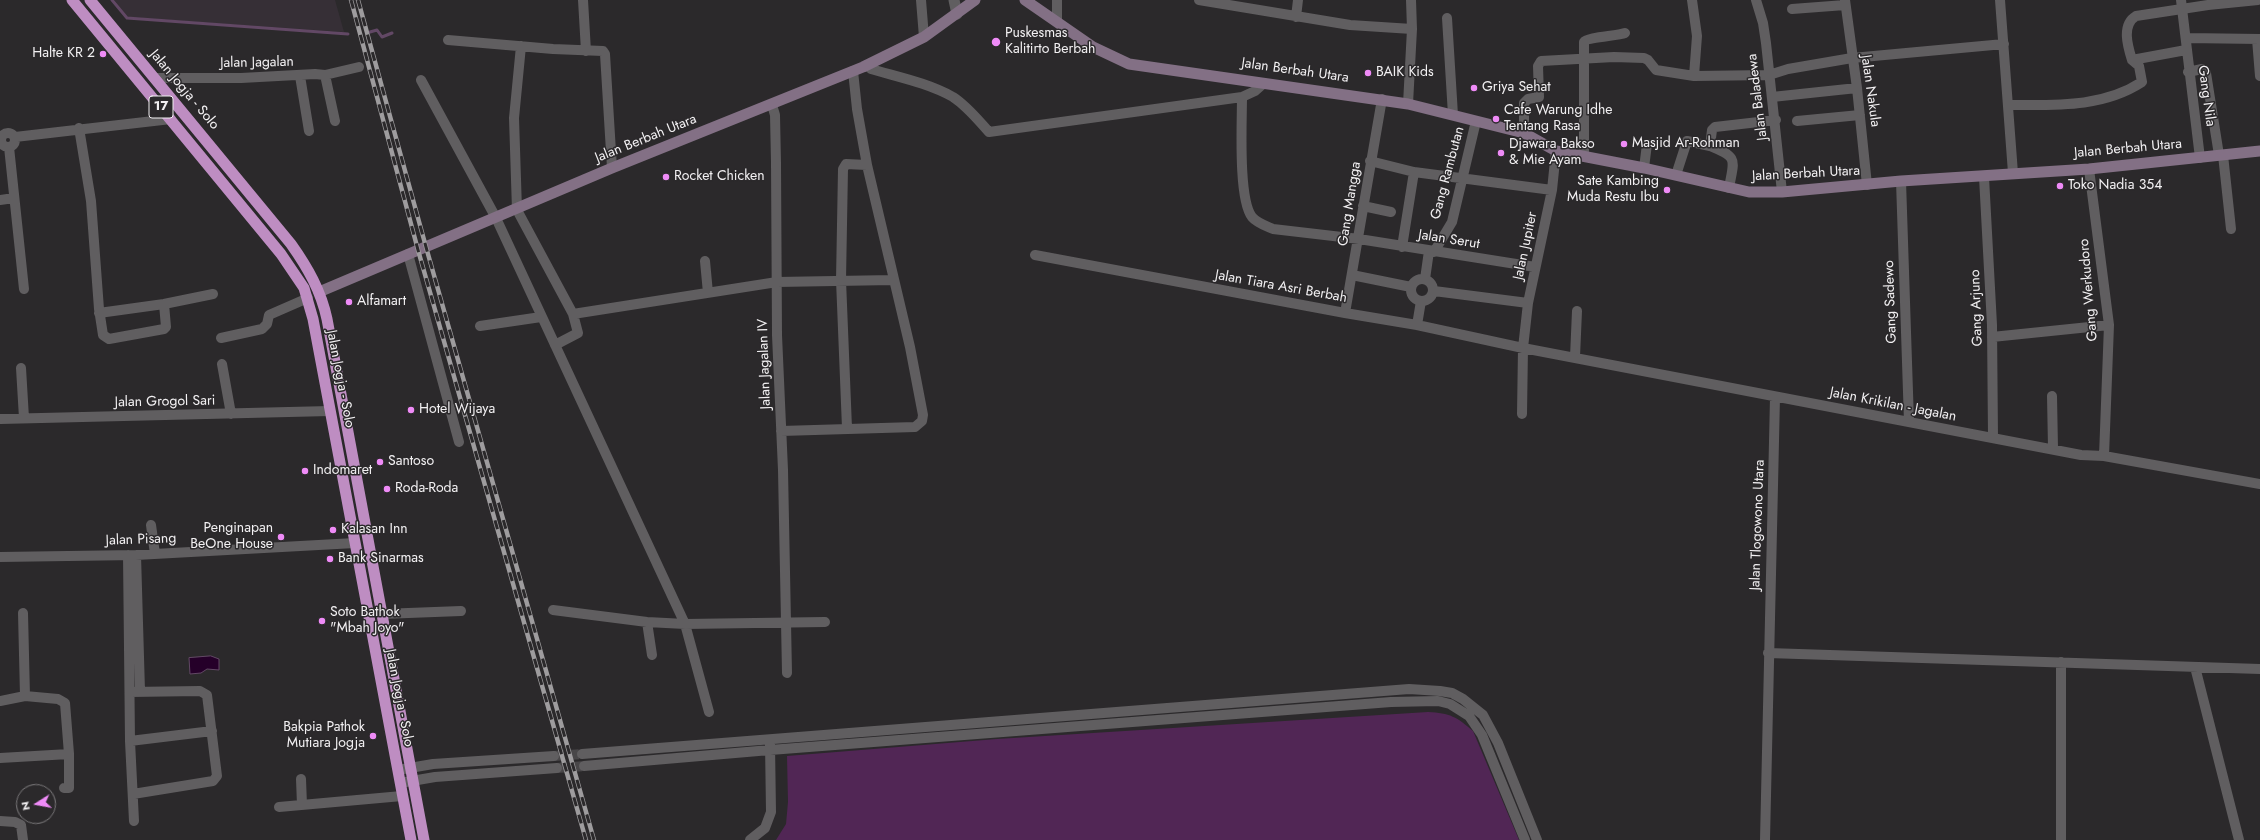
<!DOCTYPE html>
<html>
<head>
<meta charset="utf-8">
<style>
	body { margin:0 }
	#map { position:relative; width:2260px; height:840px; overflow:hidden; background:#2b292b; font-family:Jost,sans-serif }
	canvas { display:block }
	.north { position:absolute; left:16px; top:784px; width:40px; height:40px; box-sizing:border-box; background:#2b292b; border:1px solid #7b797b; border-radius:50%; rotate:259deg; font-size:11px; font-weight:700; line-height:16px; text-align:center; color:#f2f0f2 }
	.north::after { content:''; display:block; margin:auto; width:14px; height:18px; background:#ef8bf7; clip-path:polygon(50% 0,100% 100%,50% 72%,0 100%) }
</style>
</head>
<body>
<div id="map">
<canvas width="2260" height="840"></canvas>
<div class="north">N</div>
</div>
<script>
const ctx = document.querySelector('canvas').getContext('2d');
ctx.lineJoin = 'round';
function fill(path, color) {
  ctx.fillStyle = color;
  ctx.fill(path, 'evenodd');
}
function strokePath(path, color, width, dash) {
  ctx.strokeStyle = color;
  ctx.lineWidth = width;
  ctx.lineCap = dash ? 'butt' : 'round';
  ctx.setLineDash(dash || []);
  ctx.stroke(path);
}
function label(font, color, halo, rows, align = 'center') {
  ctx.font = font + ' Jost,sans-serif';
  ctx.lineWidth = 3;
  ctx.setLineDash([]);
  ctx.textBaseline = 'middle';
  ctx.strokeStyle = halo;
  ctx.fillStyle = color;
  for (const [text, x, y, turn = 0] of rows) {
    ctx.save();
    ctx.translate(x, y);
    ctx.rotate((+turn || 0) * Math.PI / 180);
    ctx.textAlign = isNaN(turn) ? turn : align;
    if (halo) ctx.strokeText(text, 0, 0);
    ctx.fillText(text, 0, 0);
    ctx.restore();
  }
}
const built = new Path2D(`
	M114 0H335L344 32 128 17Z`);
const green = new Path2D(`
	M1428 712C1450 713 1457 717 1473 731L1519 840H776L786 824 788 802 787 756 997 739Z`);
const water = new Path2D(`
	M211 656 219 659V670L207 669 201 673 190 674 189 658Z`);
const stream = new Path2D(`
	M112 0 127 18 348 34
	M370 32 377 30 382 37 392 33`);
const minorTunnel = new Path2D(`
	M554 756 582 754
	M557 768 584 766`);
const minor = new Path2D(`
	M583 0 586 51
	M921 0 924 37
	M1199 0 1350 25 1412 29
	M1692 0 1697 36 1694 76
	M1756 0 1763 23 1766 43 1782 192
	M1845 0 1857 88 1867 185
	M2000 0 2013 173
	M2181 0 2200 158
	M1792 9 1845 5
	M1296 17 1298 0
	M1447 18 1453 115
	M1057 22V0
	M2186 38 2260 39
	M2257 39 2260 76
	M448 40 553 49 603 51 605 54 612 168
	M521 46 514 118 517 210 573 314 578 333 555 345
	M2132 60C2128 47 2121 25 2136 16L2208 5 2258 0
	M867 65 871 69C898 77 928 83 953 97 967 106 978 120 989 132L1242 97 1255 91 1264 83
	M2188 72 2202 69 2206 73 2219 155
	M325 75 335 121
	M300 76 309 131
	M154 78H241L315 74 325 75 359 67
	M421 80 496 218 685 624 709 712
	M1242 97C1242 122 1238 199 1252 217 1257 223 1266 226 1273 229L1359 239 1535 267
	M1772 97 1857 88
	M1408 104 1412 29 1411 0
	M772 105 775 115 776 163 777 335 783 470 787 673
	M2009 105C2055 105 2102 108 2142 82L2139 66 2132 60 2186 50
	M1797 121 1860 115
	M79 128 91 201 99 309 103 335 109 339 164 329 166 327 164 304
	M1 140a7 7 0 1 1 14 0a7 7 0 1 1-14 0Z
	M1524 133V103L1528 99 1539 97 1538 66 1541 61 1614 57 1644 58 1648 60 1656 70 1694 76 1769 75 1788 69 1852 58 2004 44
	M15 137 171 119
	M1710 146C1739 158 1734 159 1729 188
	M9 147 24 289
	M2223 155 2231 229
	M1584 156V42C1587 37 1617 36 1625 33
	M1370 161 1414 172 1552 190
	M1644 168 1647 144
	M2089 169 2109 325 2104 456
	M1676 175 1687 141 1710 146 1712 130 1715 127 1776 120
	M1984 177 1992 325 1993 437
	M1901 181 1909 422
	M0 200 14 198
	M1363 206 1391 212
	M1402 247 1414 172
	M1434 252 1452 222 1476 121
	M408 254 459 442
	M1035 255 1345 313 1417 325 1523 348 2081 455 2104 456 2260 484
	M705 261 708 293
	M1352 275 1411 287
	M1411 290a11 11 0 1 1 22 0a11 11 0 1 1-22 0Z
	M1425 279 1429 251
	M1434 291 1528 303
	M99 313 164 304 213 294
	M1345 313 1382 99
	M573 314 777 282 893 280
	M1417 325 1421 301
	M480 326 541 317
	M1992 337 2109 325
	M221 338 262 329 267 324 269 315 308 298
	M1575 357 1577 311
	M222 364 231 414
	M21 368 24 418
	M2052 396 2053 448
	M1522 414 1523 348 1528 303 1552 190 1556 151
	M0 419 330 411
	M847 428 841 280 843 169 846 164 867 165
	M781 431 915 427 922 421 923 415 910 347 867 165 857 109 853 71
	M151 525 155 554
	M128 555 130 741 134 821
	M136 555 140 691
	M0 557 136 555 355 543
	M553 610 647 622 685 624 825 622
	M382 614 461 611
	M647 622 652 655
	M1768 653 2260 669
	M2195 667 2239 840
	M130 692 200 691 207 695 217 776 213 781 133 794
	M25 696 58 699 65 703 69 754
	M0 701 25 696 23 613
	M130 741 212 731
	M582 754 1409 689 1440 691 1452 693 1463 699 1483 715 1498 743 1537 840
	M0 758 69 754V788H64
	M584 766 770 750 1391 702 1438 701 1450 704 1469 716 1482 735 1525 840
	M398 770 433 764 554 756
	M301 779 302 805
	M400 783 435 777 557 768
	M279 807 402 796
	M0 821 15 822 21 825 23 840
	M750 840 765 828 771 812 770 744
	M1765 840 1775 397
	M2061 840V662`);
const tertiary = new Path2D(`
	M954 0 957 14`);
const secondary = new Path2D(`
	M1025 0 1093 47 1129 64 1408 104 1524 133 1556 151 1644 168 1749 192H1782L1901 181 2089 169 2260 151
	M319 292 612 168 863 67 924 37 975 0`);
const trunk = new Path2D(`
	M72 0 281 254 304 288 313 319 411 840
	M90 0 291 244C308 268 321 291 327 319L424 840`);
const rail = new Path2D(`
	M351 0 418 250 586 840
	M358 0 426 247 594 840`);
const markers = [
	[996,42,5,"#ef8bf7"],
	[103,54,4,"#ef8bf7"],
	[1368,73,4,"#ef8bf7"],
	[1474,88,4,"#ef8bf7"],
	[1496,119,4,"#ef8bf7"],
	[1624,144,4,"#ef8bf7"],
	[1501,153,4,"#ef8bf7"],
	[666,177,4,"#ef8bf7"],
	[2060,186,4,"#ef8bf7"],
	[1667,190,4,"#ef8bf7"],
	[349,302,4,"#ef8bf7"],
	[411,410,4,"#ef8bf7"],
	[380,462,4,"#ef8bf7"],
	[305,471,4,"#ef8bf7"],
	[387,489,4,"#ef8bf7"],
	[333,530,4,"#ef8bf7"],
	[281,537,4,"#ef8bf7"],
	[330,559,4,"#ef8bf7"],
	[322,621,4,"#ef8bf7"],
	[373,736,4,"#ef8bf7"]
];
const shields = [
	[161,107,24]
];
const shieldNames = [
	["17",161,107]
];
const poiNames = [
	["Puskesmas",1005,34],
	["Kalitirto Berbah",1005,50],
	["Halte KR 2",95,54,"right"],
	["BAIK Kids",1376,73],
	["Griya Sehat",1482,88],
	["Cafe Warung Idhe",1504,111],
	["Tentang Rasa",1504,127],
	["Masjid Ar-Rohman",1632,144],
	["Djawara Bakso",1509,145],
	["& Mie Ayam",1509,161],
	["Rocket Chicken",674,177],
	["Sate Kambing",1659,182,"right"],
	["Muda Restu Ibu",1659,198,"right"],
	["Toko Nadia 354",2068,186],
	["Alfamart",357,302],
	["Hotel Wijaya",419,410],
	["Santoso",388,462],
	["Indomaret",313,471],
	["Roda-Roda",395,489],
	["Penginapan",273,529,"right"],
	["BeOne House",273,545,"right"],
	["Kalasan Inn",341,530],
	["Bank Sinarmas",338,559],
	["Soto Bathok",330,613],
	["\"Mbah Joyo\"",330,629],
	["Bakpia Pathok",365,728,"right"],
	["Mutiara Jogja",365,744,"right"]
];
const streetNames = [
	["Jalan Jagalan",257,63,-1],
	["Jalan Berbah Utara",1295,71,8],
	["Jalan Jogja - Solo",184,90,50],
	["Jalan Nakula",1870,91,82],
	["Gang Nila",2206,96,82],
	["Jalan Baladewa",1758,97,-97],
	["Jalan Berbah Utara",646,139,-22],
	["Jalan Berbah Utara",2128,149,-5],
	["Gang Rambutan",1448,173,-75],
	["Jalan Berbah Utara",1806,174,-3],
	["Gang Mangga",1350,204,-81],
	["Jalan Serut",1449,240,9],
	["Jalan Jupiter",1526,246,-78],
	["Jalan Tiara Asri Berbah",1281,287,10],
	["Gang Werkudoro",2089,290,-95],
	["Gang Sadewo",1891,302,-92],
	["Gang Arjuno",1977,308,-92],
	["Jalan Jagalan IV",765,364,-92],
	["Jalan Jogja - Solo",340,379,79],
	["Jalan Grogol Sari",165,402,-1],
	["Jalan Krikilan - Jagalan",1893,405,11],
	["Jalan Tlogowono Utara",1758,525,-88],
	["Jalan Pisang",141,540,-2],
	["Jalan Jogja - Solo",399,698,79]
];
fill(built, '#362f36');
fill(green, '#512655');
fill(water, '#250029');
strokePath(water, '#624865', 1);
strokePath(stream, '#624865', 3);
strokePath(minorTunnel, '#494749', 10, [10, 5]);
strokePath(minor, '#605e60', 10);
strokePath(tertiary, '#605e60', 11);
strokePath(secondary, '#837085', 11);
strokePath(trunk, '#be8dc2', 11);
strokePath(rail, '#9e9c9e', 4.5);
strokePath(rail, '#2b292b', 3, [9]);
for (const [x, y, r, color] of markers) {
  const dot = new Path2D();
  dot.arc(x, y, r, 0, 2 * Math.PI);
  ctx.fillStyle = color;
  ctx.fill(dot);
  strokePath(dot, '#2b292b', 1.5);
}
for (const [x, y, w] of shields) {
  const box = new Path2D();
  box.roundRect(x - w / 2, y - 11, w, 22, 3);
  ctx.fillStyle = '#2b292b';
  ctx.fill(box);
  strokePath(box, '#f2f0f2', 1);
}
label('bold 13px', '#f2f0f2', null, shieldNames);
label('14px', '#f2f0f2', '#2b292b', poiNames, 'left');
label('14px', '#f2f0f2', '#2b292b', streetNames);
</script>
</body>
</html>
